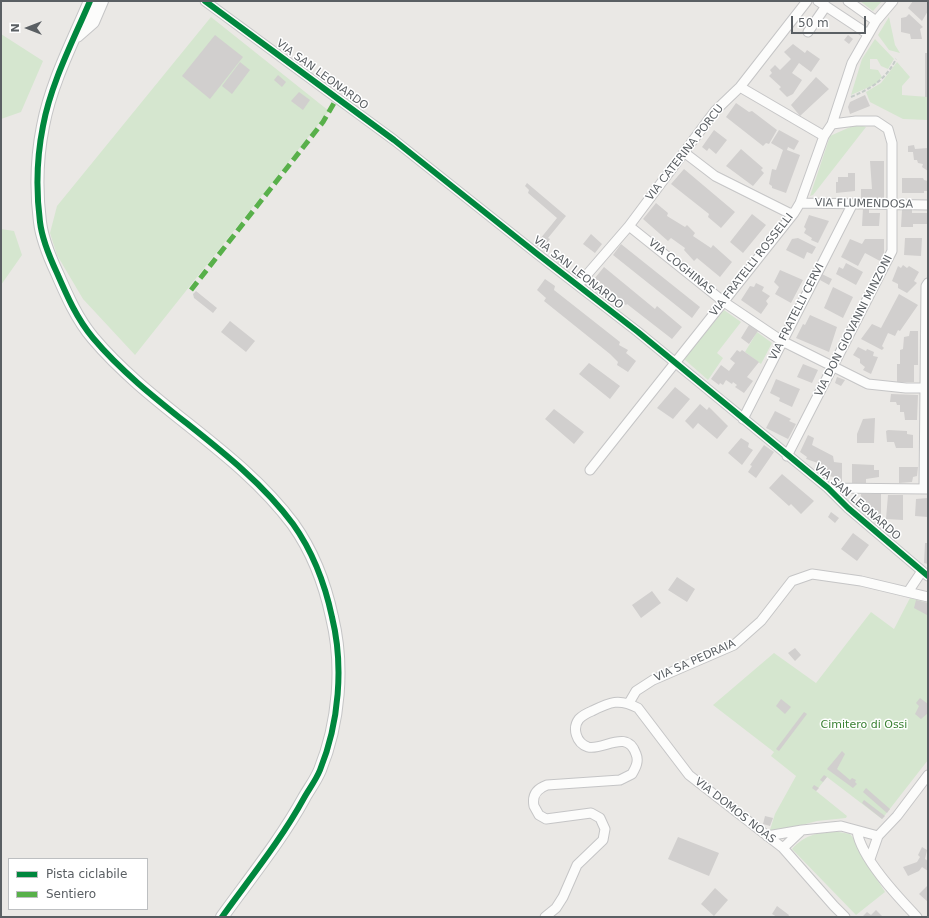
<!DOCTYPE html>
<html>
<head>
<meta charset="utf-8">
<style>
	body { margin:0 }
	#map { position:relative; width:929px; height:918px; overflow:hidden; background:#eae8e5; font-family:"DejaVu Sans",sans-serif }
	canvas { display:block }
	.frame { position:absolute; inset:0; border:2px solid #5a5f63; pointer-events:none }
	.legend { position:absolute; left:8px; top:858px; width:140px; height:52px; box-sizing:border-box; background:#fff; border:1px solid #bdbfc1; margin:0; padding:5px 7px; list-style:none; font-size:12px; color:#5a5f63 }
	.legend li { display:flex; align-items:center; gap:8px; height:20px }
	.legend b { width:20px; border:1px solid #bdbfc1 }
	.north { position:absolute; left:8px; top:8px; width:40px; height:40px; -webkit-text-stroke:3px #fff; paint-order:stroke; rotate:270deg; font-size:11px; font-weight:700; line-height:16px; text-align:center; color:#5a5f63 }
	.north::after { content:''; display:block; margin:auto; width:14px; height:18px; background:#5a5f63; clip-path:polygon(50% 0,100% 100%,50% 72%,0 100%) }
	.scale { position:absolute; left:791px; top:16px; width:75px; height:18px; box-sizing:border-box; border:2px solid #5a5f63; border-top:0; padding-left:5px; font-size:12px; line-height:14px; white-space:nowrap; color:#5a5f63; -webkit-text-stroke:3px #fff; paint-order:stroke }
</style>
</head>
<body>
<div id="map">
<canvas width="929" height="918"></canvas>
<div class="frame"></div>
<ul class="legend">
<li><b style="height:5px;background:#00873e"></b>Pista ciclabile</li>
<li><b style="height:5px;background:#58b04a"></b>Sentiero</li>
</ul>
<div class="north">N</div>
<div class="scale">50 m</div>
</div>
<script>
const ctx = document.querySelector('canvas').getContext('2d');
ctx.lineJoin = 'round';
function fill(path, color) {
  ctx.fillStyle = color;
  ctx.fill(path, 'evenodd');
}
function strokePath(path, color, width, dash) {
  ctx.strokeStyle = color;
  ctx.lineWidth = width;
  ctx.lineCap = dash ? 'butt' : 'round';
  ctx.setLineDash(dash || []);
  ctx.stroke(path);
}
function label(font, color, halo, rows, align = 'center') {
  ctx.font = font + ' "DejaVu Sans",sans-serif';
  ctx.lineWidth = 3;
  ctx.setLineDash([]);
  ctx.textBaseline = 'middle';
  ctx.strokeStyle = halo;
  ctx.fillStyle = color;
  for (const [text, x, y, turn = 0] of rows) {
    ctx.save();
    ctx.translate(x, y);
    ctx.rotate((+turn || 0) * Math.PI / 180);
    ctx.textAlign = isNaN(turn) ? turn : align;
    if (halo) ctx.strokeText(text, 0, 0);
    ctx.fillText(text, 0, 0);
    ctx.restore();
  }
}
const green = new Path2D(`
	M860 1H882L873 11Z
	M211 17 329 111 135 355 83 299 57 255 50 233 57 206Z
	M889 17 895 45 900 53 889 50 878 35Z
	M1 34 43 61 21 112 1 119Z
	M875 39 894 59 888 69 881 66 877 59H870V69L878 70 882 77 876 84 851 95 862 59Z
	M897 62 910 77 902 86V95L928 97V120L903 119 870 102 866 92 881 83Z
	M857 124 866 127 813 195 810 196 830 136Z
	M1 229 14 231 22 255 1 285Z
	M724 310 741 322 717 353 723 358 708 380 684 359Z
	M757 332 772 343 761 364 745 352Z
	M910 598 928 603V760L882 819 827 777 816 791 847 816 846 818 817 821 779 831 770 830 775 814 796 776 771 756 774 752 713 705 774 653 816 683 871 612 894 629Z
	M833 831 850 834 854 839 860 852 885 892 856 915 792 849C805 835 814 834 833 831Z`);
const building = new Path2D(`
	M913 1H928V11L922 21 908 8Z
	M909 14 923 27 920 29 922 39H911L910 34 901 32V18L906 17Z
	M215 35 243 57 210 99 182 76Z
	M848 35 853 39 849 44 844 40Z
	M793 44 805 53 807 50 820 59 811 72 799 63 792 73 802 80 793 94 787 97 779 89 781 87 769 76 772 73 770 70 775 65 780 70 791 59 784 52Z
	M925 53H928V97H925Z
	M240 62 250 70 232 94 222 86Z
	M278 75 286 82 282 87 274 80Z
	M816 77 829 89 800 116 791 105Z
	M299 92 310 100 303 110 291 101Z
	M865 95 870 106 850 114 848 107 850 102Z
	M736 103 749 112 752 111 777 130 769 144 766 143 763 146 726 117Z
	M714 130 727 140 716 154 709 148 707 151 702 147Z
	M779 130 799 141 794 150 788 147 787 150 800 155 786 193 772 188V186L769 184 772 169 776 170 783 150 771 143Z
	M914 145 915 149 928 148V171L922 167 923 164 918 163 917 160H914L913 152H908V146Z
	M741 149 763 168 761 170 764 173 753 186 726 166Z
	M870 161H884V199L861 198V189H872Z
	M684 169 735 212 721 228 708 217 709 214 671 184Z
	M848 173H855V191L836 193V182H838V177H848Z
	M902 178H923L924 180 928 181V191H924V193H902Z
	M527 183 566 216 548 238 550 239 541 250 536 244 557 218 528 193 529 190 525 186Z
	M656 203 668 213 667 216 685 227 687 225 695 233 693 236 711 248 713 245 732 262 720 277 697 258 694 261 684 250 685 248 671 238 668 241 643 219Z
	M863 208H869V213H880L879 226H862Z
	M912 209V213H928V224H913V227H901L902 210Z
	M752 214 766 225 743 253 730 242Z
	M809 215 829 221 818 243 811 240 812 238 804 233 806 229 804 227Z
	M591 234 602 244 595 253 583 244Z
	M798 238 816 247 812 254 807 252 804 259 786 250 792 239Z
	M905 238H922L921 256 904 255Z
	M850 239 862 244 865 239H884V254L880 261 865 253 858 266 841 257Z
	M621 244 700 307 692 318 613 255Z
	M846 263 863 272 856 285 836 274 839 267 843 269Z
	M903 265 907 268 909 266 919 272 914 281 917 283 907 293 898 288V284L892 281 898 266 901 268Z
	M604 267 655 309 657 306 682 327 672 339 627 304 626 305 619 300V298L595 278Z
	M780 270 803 280 791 303 775 294 779 287 774 282Z
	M822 274 832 279 829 285 820 280Z
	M545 279 555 286 554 290 620 342 619 345 628 350 626 353 636 361 628 372 617 365 618 362 610 354 544 301 546 298 537 290Z
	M756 283 764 287 762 291 770 296 766 301 768 304 761 314 741 300 750 286 754 287Z
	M833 287 853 297 843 318 824 308Z
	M196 291 217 308 213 313 194 298 193 294Z
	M899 294 918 305 900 331 898 330 895 336 888 333 882 346 884 348 882 350 861 339 872 324 881 328Z
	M810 315 837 327 829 352 796 338 803 324 805 325Z
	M230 321 255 341 246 352 221 332Z
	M749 325 758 331 749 344 741 338Z
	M910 331H918V365H914V382H897V364H900V350L903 349 904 337 909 336Z
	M858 347 866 351 867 349 874 352 873 356 878 357 871 374 863 370 865 367 860 363V359L853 355Z
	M737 350 740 352 742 350 759 362 747 377 753 381 744 393 735 387 737 385 733 382 732 384 726 380 723 385 720 383 719 385 711 379 721 365 729 371 735 363 730 359Z
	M589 363 620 386 610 399 579 374Z
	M803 364 818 370 812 383 797 377Z
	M837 377 845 380 841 386 835 383Z
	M776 379 800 389 792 407 779 401 780 398 770 393Z
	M675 387 690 399 673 419 657 408Z
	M891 394 918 395 917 420H905L904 412H900V405H897L896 402H890Z
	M700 404 707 410 709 407 728 426 717 439 698 423 693 429 685 421Z
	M554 409 584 432 574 444 545 419Z
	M775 411 791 419 789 421 796 424 788 439 766 428Z
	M875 418 874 443H857V434L863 419Z
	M888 430 907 431V434L913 435V448H896L894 442H887L886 431Z
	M808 435 814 438 812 445 833 456 834 462 842 463V484L834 483 833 477 829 476V471L822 467 824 465 806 459 807 457 800 452Z
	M741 438 749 443 748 447 753 450 742 465 728 453Z
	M764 445 774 452 756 478 748 472 752 466 750 465Z
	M852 464 874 465V470H879V477L866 479V483H852Z
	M899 467H918L917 476 913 477 912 482 899 483Z
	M782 474 814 501 801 514 791 504 789 506 769 488Z
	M861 494H881V519H873L862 511V503H860Z
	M888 495H903V520L886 519Z
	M928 498V517L915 516 916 499Z
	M831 512 839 518 835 523 828 517Z
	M853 533 869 545 857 561 841 549Z
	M925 543H928V564L924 563Z
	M677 577 695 589 687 602 668 590Z
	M652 591 661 603 641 618 632 605Z
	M916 600 928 603 927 615 914 608Z
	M795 648 801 655 795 661 788 653Z
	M920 698 928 704V713L921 719 915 714 919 706 916 703Z
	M781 699 791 707 785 714 776 706Z
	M804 712 807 714 779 751 776 749Z
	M842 751 845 754 837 769 850 780 852 778 856 780 855 782 857 784 853 788 827 769Z
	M824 775 827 777 823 782 820 780Z
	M814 785 819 788 816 791 812 788Z
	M866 788 890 809 887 813 863 792Z
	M864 800 885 816 882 819 862 803Z
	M765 816 773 818 770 826 763 824Z
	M678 837 719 853 709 876 668 859Z
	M922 847 927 850 925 859 928 861V871L922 867 919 871 908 876 903 867 917 862 920 857 918 855Z
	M928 885V902L919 894Z
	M715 888 728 900 714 916 701 904Z
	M777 906 789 915 788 917H777L772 914Z
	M876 910 883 917H862L867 912 871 915Z`);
const path = new Path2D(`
	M851 97C871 89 887 78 896 59
	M927 917 928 916`);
const minor = new Path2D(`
	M205 1 394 140 536 253 638 332 828 488 848 508 928 576
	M818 1 868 34
	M848 1 876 21
	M808 32 826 6
	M740 87 824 136
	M685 153 715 176 789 213H794
	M800 203 928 205
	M629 226 724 302 782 341 868 384 906 388H928
	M578 285 629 226 715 111 740 87 807 1
	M743 419 852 205
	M787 456 892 251V143L888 129 876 121H856L832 124
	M590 470 794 213 800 203 824 136 832 124 852 63 876 21 893 1
	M828 488 928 489
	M924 489 926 286 928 283
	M908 592 922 571
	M629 703 636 691 653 680 734 645 761 621 792 581 812 574 861 581 928 597
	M857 831C861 858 898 897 917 917
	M767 836 802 830
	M783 848 802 830 841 826 878 836
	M870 859 878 836 897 816 928 775
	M545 917 556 908 563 897 577 865 603 840 605 829 600 818 591 813 546 819 539 815 534 806C532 796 536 789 547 785L620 780 632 774C636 767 639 761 636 754 627 728 603 751 588 747 576 743 572 728 579 719 583 715 587 713 592 711 610 702 619 698 638 708L689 775 783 848 834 906 845 917`);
const tertiary = new Path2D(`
	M90 1C73 41 51 83 43 126 37 156 36 191 40 222 42 239 50 258 57 273 67 296 77 319 93 338 152 408 238 450 293 524 313 552 325 584 332 617 344 666 339 723 320 770 316 780 309 789 304 798 281 840 250 878 222 917
	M77 36 93 22 102 1`);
const quiet = new Path2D(`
	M191 290 323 122 337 98`);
const cycleway = new Path2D(`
	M90 1C73 41 51 83 43 126 37 156 36 191 40 222 42 239 50 258 57 273 67 296 77 319 93 338 152 408 238 450 293 524 313 552 325 584 332 617 344 666 339 723 320 770 316 780 309 789 304 798 281 840 250 878 222 917
	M205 1 394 140 536 253 638 332 828 488 848 508 928 576`);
const streetNames = [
	["VIA SAN LEONARDO",322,75,36],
	["VIA CATERINA PORCU",685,153,-52],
	["VIA FLUMENDOSA",864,204,1],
	["VIA FRATELLI ROSSELLI",752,265,-52],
	["VIA COGHINAS",681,267,39],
	["VIA SAN LEONARDO",578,273,38],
	["VIA FRATELLI CERVI",797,312,-63],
	["VIA DON GIOVANNI MINZONI",854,326,-63],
	["VIA SAN LEONARDO",857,502,41],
	["VIA SA PEDRAIA",695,661,-24],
	["VIA DOMOS NOAS",735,811,38]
];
const parkNames = [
	["Cimitero di Ossi",864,725]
];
fill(green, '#d5e6cf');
fill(building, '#d1cfce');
strokePath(minor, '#c5c5c6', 11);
strokePath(tertiary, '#c5c5c6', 14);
strokePath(path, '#c5ccc8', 2, [4, 2]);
strokePath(minor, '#fcfcfb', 9);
strokePath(tertiary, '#fcfcfb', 12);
strokePath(quiet, '#58b04a', 5, [10, 5]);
strokePath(cycleway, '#00873e', 6);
label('11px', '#5a5f63', '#fff', streetNames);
label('11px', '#3a8133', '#fff', parkNames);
</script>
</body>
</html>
